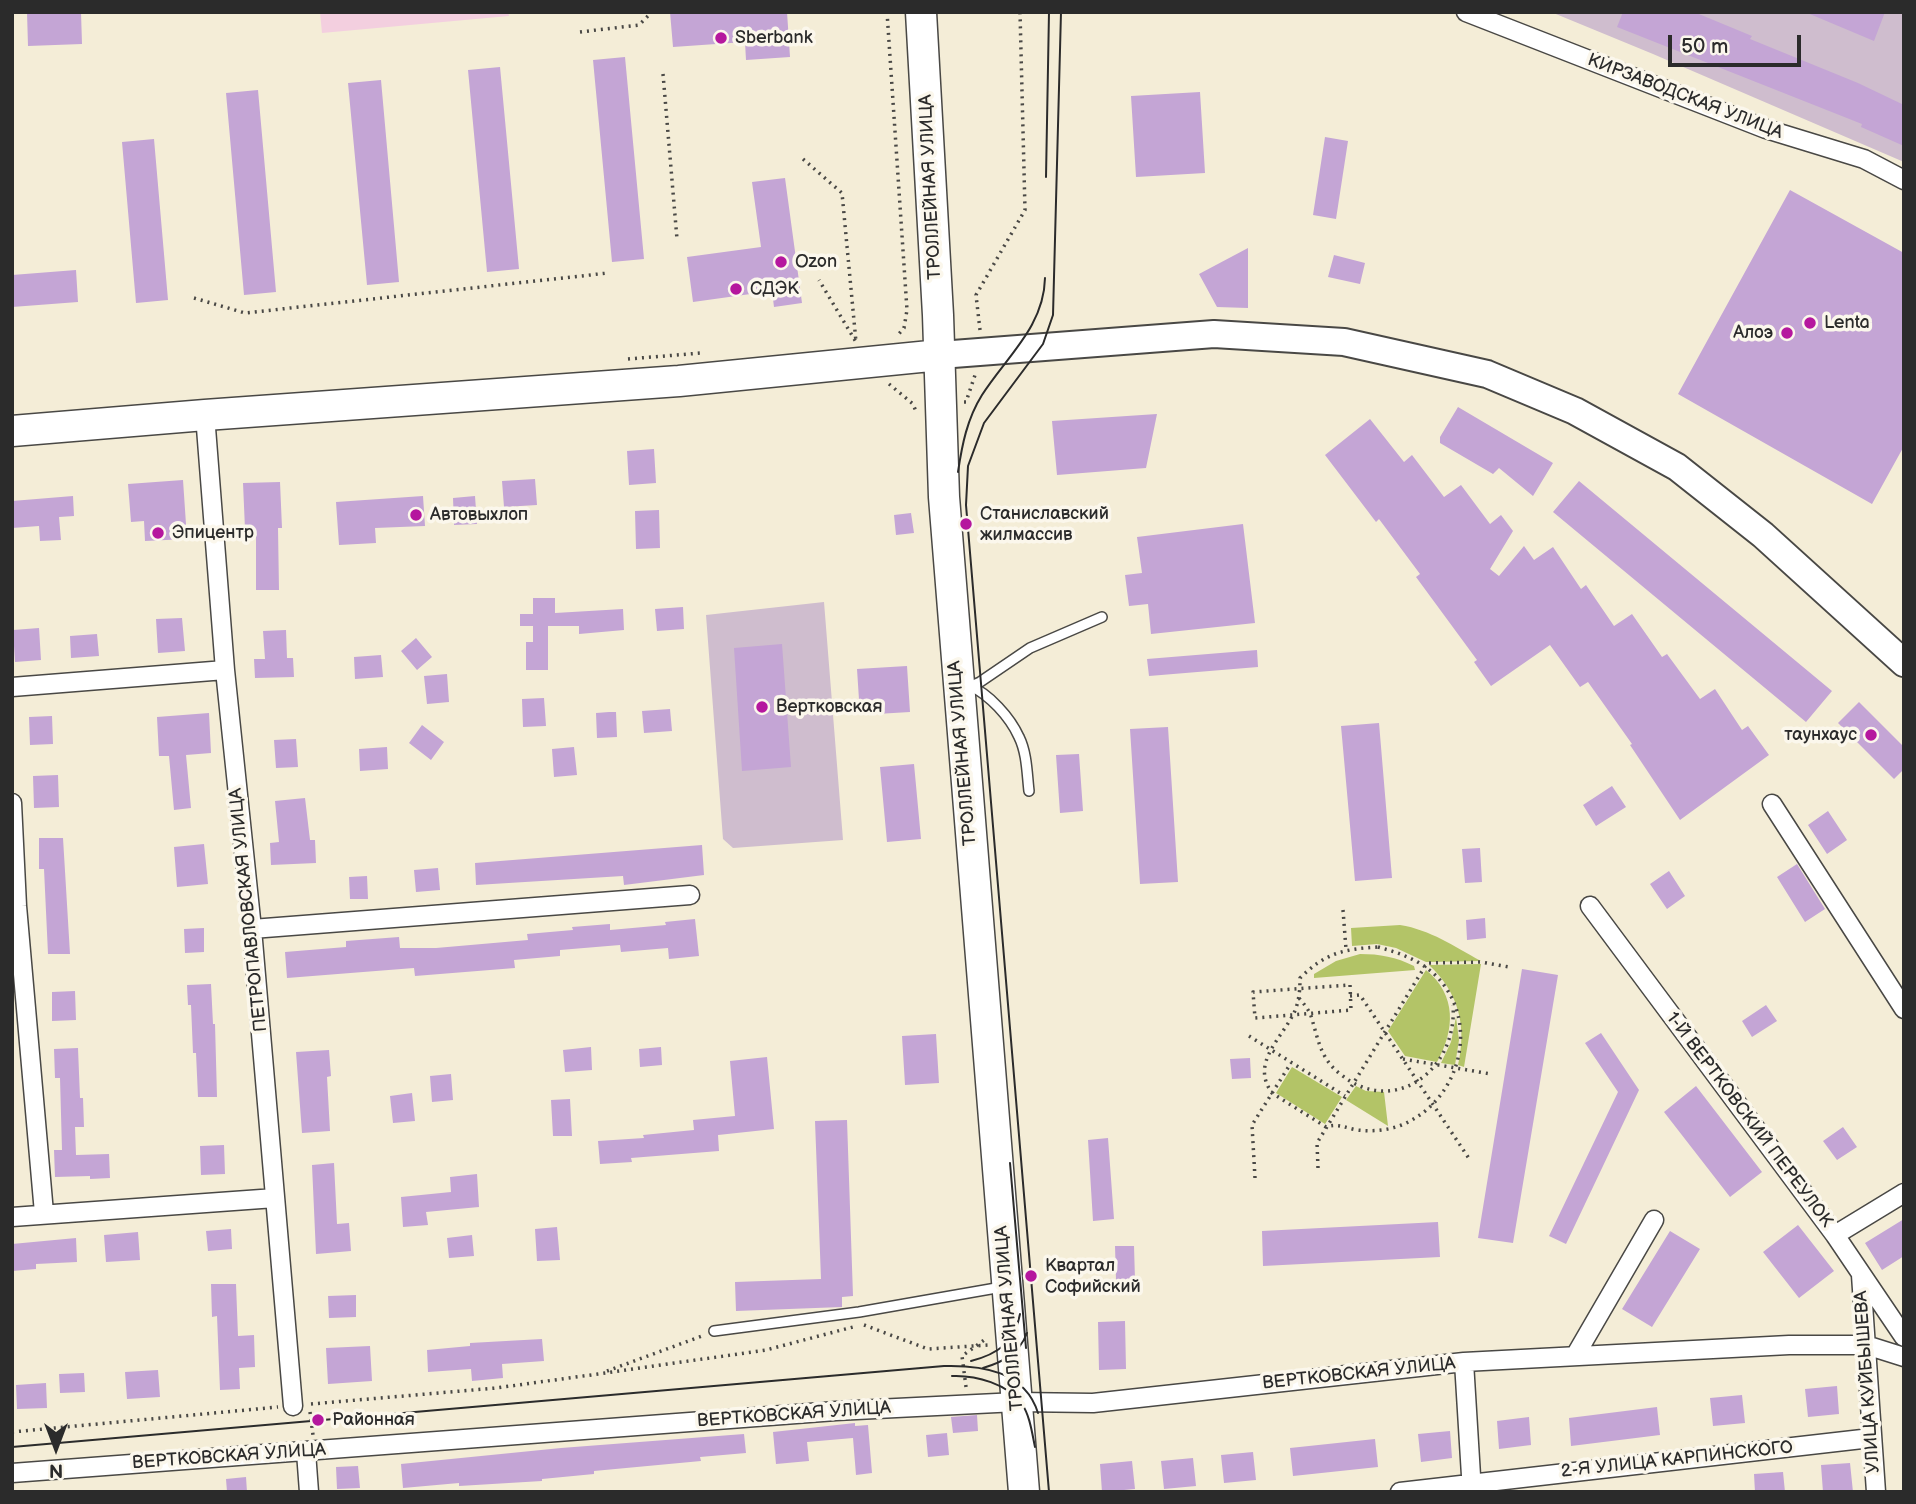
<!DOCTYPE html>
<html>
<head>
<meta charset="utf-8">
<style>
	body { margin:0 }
	#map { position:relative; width:1916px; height:1504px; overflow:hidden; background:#f4edd7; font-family:"Balsamiq Sans",sans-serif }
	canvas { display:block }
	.frame { position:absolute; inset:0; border:14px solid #2b2b2b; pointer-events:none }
	.north { position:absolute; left:21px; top:1413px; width:70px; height:70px; -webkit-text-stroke:5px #fbf7ec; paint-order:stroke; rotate:180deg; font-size:19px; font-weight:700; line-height:28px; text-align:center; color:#2b2b2b }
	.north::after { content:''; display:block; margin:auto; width:24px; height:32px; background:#2b2b2b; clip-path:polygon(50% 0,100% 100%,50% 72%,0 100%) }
	.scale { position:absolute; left:1668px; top:35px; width:133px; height:32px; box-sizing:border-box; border:4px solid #2b2b2b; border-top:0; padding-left:9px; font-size:21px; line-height:24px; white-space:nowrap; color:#2b2b2b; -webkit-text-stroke:5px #fbf7ec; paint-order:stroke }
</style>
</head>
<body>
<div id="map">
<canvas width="1916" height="1504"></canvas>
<div class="frame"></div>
<div class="north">N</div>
<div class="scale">50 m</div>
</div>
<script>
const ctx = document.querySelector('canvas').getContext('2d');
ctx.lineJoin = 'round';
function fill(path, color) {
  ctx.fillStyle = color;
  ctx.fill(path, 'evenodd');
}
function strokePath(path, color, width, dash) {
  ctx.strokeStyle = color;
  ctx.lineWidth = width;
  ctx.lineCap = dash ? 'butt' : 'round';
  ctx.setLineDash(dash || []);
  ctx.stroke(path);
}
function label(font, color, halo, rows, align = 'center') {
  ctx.font = font + ' "Balsamiq Sans",sans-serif';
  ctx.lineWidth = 7;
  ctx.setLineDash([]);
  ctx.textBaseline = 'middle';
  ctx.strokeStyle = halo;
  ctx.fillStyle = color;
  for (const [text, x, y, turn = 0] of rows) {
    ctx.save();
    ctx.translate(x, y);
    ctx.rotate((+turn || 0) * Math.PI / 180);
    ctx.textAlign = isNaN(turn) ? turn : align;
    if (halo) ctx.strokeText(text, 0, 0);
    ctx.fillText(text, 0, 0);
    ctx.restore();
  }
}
const built = new Path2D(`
	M320 12H508L509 16 322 33Z`);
const industrial = new Path2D(`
	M1551 12H1904V162L1653 54Z
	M824 602 843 840 733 848 723 839 706 615Z`);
const green = new Path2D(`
	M1400 925C1431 930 1453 946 1481 961L1426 962 1396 948 1377 944 1352 946 1351 928Z
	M1360 954C1380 954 1396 957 1414 966L1415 970 1314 978V974L1336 961Z
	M1481 964 1464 1067 1458 1065C1467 1026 1459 993 1429 965Z
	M1426 970C1457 995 1455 1030 1437 1062L1405 1056 1388 1031Z
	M1456 1017 1459 1040 1455 1065 1441 1063 1451 1042Z
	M1292 1067 1342 1097 1325 1124 1276 1093Z
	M1356 1086 1366 1091 1384 1092 1388 1126 1346 1100Z`);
const building = new Path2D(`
	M27 12H81L82 44 28 46Z
	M670 12H787L790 57 746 60 745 42 673 47Z
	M1623 12H1694L1752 36 1750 39 1858 83 1904 105V146L1861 127 1862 124 1617 27Z
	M1805 12H1885L1874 41Z
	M625 57 644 259 612 262 593 60Z
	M500 67 519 269 487 272 468 70Z
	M381 80 399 282 367 285 348 83Z
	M258 90 276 292 244 295 226 93Z
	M1200 92 1205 173 1136 177 1131 96Z
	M1325 137 1348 141 1336 219 1313 215Z
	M154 139 168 300 136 303 122 142Z
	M785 178 802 303 774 307 772 291 693 302 687 257 761 247 752 182Z
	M1790 190 1904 253V446L1872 504 1678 394Z
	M1248 248V308L1217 307 1199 274Z
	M1334 255 1365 263 1360 284 1328 277Z
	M76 270 78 302 12 307V275Z
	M1458 407 1553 463 1533 496 1499 468 1493 474 1440 443V437Z
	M1157 414 1146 468 1057 475 1052 421Z
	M1370 419 1404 462 1412 455 1444 497 1461 485 1490 524 1501 515 1513 531 1490 569 1499 576 1524 546 1534 560 1553 547 1581 589 1586 585 1614 626 1632 614 1662 657 1667 654 1700 699 1715 689 1742 730 1748 726 1769 755 1680 820 1630 745 1632 744 1588 682 1580 687 1550 645 1491 686 1474 662 1477 660 1416 577 1420 574 1379 519 1376 522 1325 455Z
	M654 449 656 483 629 485 627 451Z
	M535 479 537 505 504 507 502 481Z
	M183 480 187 539 145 541 144 521 131 522 128 484Z
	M1579 481 1832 691 1806 722 1553 512Z
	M280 482 282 528H278L279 590H256V529H245L243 483Z
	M73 496 74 516 59 517 61 540 40 541 39 526 12 528V501Z
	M423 496 425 526 375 528 376 543 339 545 336 502Z
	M475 496 477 524 454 525 453 498Z
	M659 510 660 548 636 549 635 511Z
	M911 513 914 533 896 535 894 515Z
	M1243 524 1255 623 1151 634 1148 604 1129 606 1125 575 1142 573 1137 537Z
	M533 598H555V613L623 609 624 630 579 634V626H548V670H526V642H533V626H520V614H533Z
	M683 607 684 629 657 631 655 609Z
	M182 618 185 651 158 653 156 619Z
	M39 628 41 660 15 662 13 630Z
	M286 630 287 658H293L294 677 255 678 254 659H265L263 631Z
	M97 634 99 656 71 658 70 636Z
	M416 638 432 657 417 670 401 651Z
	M782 644 791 767 742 771 734 648Z
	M1257 650 1258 667 1149 676 1147 659Z
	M381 655 383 677 355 679 354 657Z
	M907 666 910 712 860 715 857 669Z
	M447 674 449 702 427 704 424 676Z
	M544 698 546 726 523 727 522 699Z
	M1859 702 1904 747V769L1894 779 1838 723Z
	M670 709 672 731 644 733 642 711Z
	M609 712H616L617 737 597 738 596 713Z
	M209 713 211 753 186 755 191 808 174 810 169 756H159L157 717Z
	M52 716 53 744 30 745 29 717Z
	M1379 723 1392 878 1355 881 1341 726Z
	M422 725 444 742 431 760 409 743Z
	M1168 727 1178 882 1140 884 1130 729Z
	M296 739 298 767 276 768 274 740Z
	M387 747 388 769 360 771 359 749Z
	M574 747 577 775 554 777 552 749Z
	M1079 754 1083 811 1060 813 1056 755Z
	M914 764 921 839 887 842 880 767Z
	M58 775 59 807 34 808 33 776Z
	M1612 786 1626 807 1596 826 1583 805Z
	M305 798 310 840H315L316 863 271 865 270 843 279 842 275 801Z
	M1828 811 1847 840 1827 854 1808 825Z
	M39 838H63L70 954H48L44 869H39Z
	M204 844 208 884 177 887 174 847Z
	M702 845 704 875 624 885 623 876 476 885 475 863Z
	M1480 848 1482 882 1465 883 1462 849Z
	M1797 864 1825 909 1805 922 1777 877Z
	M438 868 440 890 416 892 414 870Z
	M1669 871 1685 896 1667 909 1650 884Z
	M367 876 368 899H350L349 877Z
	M1485 918 1486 938 1467 940 1466 920Z
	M695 919 699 956 669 959 668 948 621 952 620 945 560 950V956L514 960 515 968 415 976 414 968 287 978 285 952 346 947V941L399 937 400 948H436L528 940 527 934 573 930 572 927 610 924V930L666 925 665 922Z
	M204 928V952L185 953 184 929Z
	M1522 969 1558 975 1513 1243 1478 1238Z
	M211 984 213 1024H215L217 1097H198L196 1053H193L191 1005H188L187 985Z
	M75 991 76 1020 52 1021V992Z
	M1766 1005 1777 1021 1752 1037 1742 1021Z
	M1601 1033 1639 1090 1566 1244 1549 1236 1618 1092 1585 1043Z
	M936 1034 939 1083 905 1085 902 1036Z
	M591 1047 592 1070 565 1072 563 1050Z
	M661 1047 662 1065 640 1067 639 1049Z
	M78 1048 80 1098H83L84 1127H75L76 1155 109 1154 110 1178 90 1179V1176L55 1177 54 1150H62L60 1078H55L54 1049Z
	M329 1050 331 1076 327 1077 330 1131 302 1133 296 1052Z
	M767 1057 774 1129 718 1135 719 1151 631 1158 632 1162 600 1164 598 1141 644 1138 643 1135 694 1130 693 1120 735 1116 730 1061Z
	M1250 1058 1251 1078 1232 1079 1230 1059Z
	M451 1074 453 1100 432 1102 430 1076Z
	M1696 1086 1762 1172 1730 1197 1664 1112Z
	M412 1093 415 1121 393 1123 390 1096Z
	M570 1099 572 1136H553L551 1100Z
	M847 1120 853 1296 842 1297V1307L736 1311 735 1282 821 1279 815 1121Z
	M1843 1127 1857 1147 1837 1160 1823 1141Z
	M1108 1138 1114 1219 1093 1221 1088 1140Z
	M224 1145 225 1174 201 1175 200 1146Z
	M334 1163 337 1224 349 1223 351 1251 316 1254 312 1165Z
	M477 1174 479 1207 426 1212 428 1225 403 1227 401 1197 451 1192 450 1177Z
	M1904 1219V1256L1882 1270 1865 1243Z
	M1438 1222 1440 1257 1263 1266 1262 1231Z
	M1798 1225 1834 1271 1799 1298 1763 1252Z
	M557 1227 560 1260 537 1261 535 1229Z
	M231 1229 232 1249 208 1251 206 1231Z
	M1670 1231 1700 1249 1652 1327 1622 1309Z
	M138 1232 140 1260 106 1262 104 1235Z
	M472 1235 474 1256 449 1258 447 1238Z
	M76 1238 77 1262 36 1264V1269L12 1271V1244Z
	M1115 1246H1134L1135 1280H1116Z
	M211 1284H236L238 1336 254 1335 255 1367 239 1368 240 1389 220 1390 217 1316 212 1317Z
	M356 1295V1317L329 1318 328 1296Z
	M1125 1321 1126 1369 1099 1370 1098 1322Z
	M542 1339 544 1361 502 1364 503 1378 472 1381 471 1369 428 1372 427 1350 470 1346V1343Z
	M370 1346 372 1381 328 1384 326 1348Z
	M158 1370 160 1397 127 1399 125 1372Z
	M84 1373 85 1392 60 1393 59 1374Z
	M46 1383 47 1408 17 1409 16 1385Z
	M1837 1386 1839 1414 1808 1417 1805 1389Z
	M1742 1395 1745 1423 1713 1426 1710 1398Z
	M1657 1407 1660 1435 1571 1446 1569 1418Z
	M977 1415 978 1431 953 1433 951 1417Z
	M1529 1417 1531 1445 1499 1449 1497 1421Z
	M855 1423V1426L868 1425 872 1473 856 1475 853 1438 807 1442 809 1461 776 1464 773 1432Z
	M1450 1431 1452 1458 1421 1462 1418 1434Z
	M947 1433 949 1455 928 1457 926 1435Z
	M744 1434 746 1453 700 1457 701 1461 594 1471V1474L542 1479V1481L459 1486V1483L403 1488 401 1464 561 1448Z
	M1375 1439 1378 1467 1293 1476 1290 1448Z
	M1253 1452 1256 1480 1224 1483 1221 1455Z
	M1193 1458 1196 1486 1164 1489 1161 1461Z
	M1132 1461 1135 1489 1102 1492 1100 1464Z
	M1850 1463 1853 1492H1823L1821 1465Z
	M358 1466 360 1488 337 1489 336 1467Z
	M1783 1472 1785 1492H1755L1754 1474Z
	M246 1477 247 1492H227L226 1479Z`);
const path = new Path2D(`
	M887 12 907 310 904 328 896 337
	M580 32 639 25 652 12
	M663 74 677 239
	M803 159 842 193 856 342 819 280
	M194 298 245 313 608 273
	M980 330 976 295 1025 210 1020 12
	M628 359 701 353
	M889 384 913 404 917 414
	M964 402H966L976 372
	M1343 910 1346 949
	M1378 947C1400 953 1423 961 1439 979 1479 1024 1460 1095 1410 1121 1394 1130 1375 1132 1357 1130 1346 1128 1338 1123 1326 1127L1272 1093C1251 1064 1279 1041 1293 1015 1299 1003 1300 991 1300 978 1325 953 1344 949 1378 947Z
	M1350 985 1351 1010 1255 1018 1253 992Z
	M1350 996 1360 995 1470 1160
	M1299 998C1304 1004 1309 1010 1311 1016 1318 1038 1320 1058 1339 1073 1393 1119 1458 1070 1453 1005
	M1249 1036 1345 1096
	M1403 1059 1491 1074
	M1318 1168 1317 1143 1427 963 1481 962 1509 967
	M1255 1178 1252 1125 1291 1063
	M864 1325 928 1349 988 1345
	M607 1371 702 1336
	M966 1387 962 1356 987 1338
	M311 1404 496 1388 598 1374 766 1350 853 1327
	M310 1412 313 1435
	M12 1432 278 1407`);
const lane = new Path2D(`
	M970 686C989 694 1010 717 1019 737 1027 753 1027 774 1029 791
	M971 686 980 682 1030 648 1102 617
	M714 1331 859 1312 1002 1287`);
const street = new Path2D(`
	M1466 12 1766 129 1864 159 1904 180
	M205 415 225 670 252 929 293 1406
	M12 687 225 670
	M12 803 17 906 44 1213
	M1772 804 1904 1009
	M1590 906 1835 1235 1904 1337
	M252 929 690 895
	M12 1217 275 1198
	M1835 1235 1904 1193
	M1861 1275 1876 1492
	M1575 1356 1654 1220
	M1464 1362 1472 1492
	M306 1452 309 1492
	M12 1473 836 1411 1017 1402 1093 1403 1464 1362 1789 1345H1866L1904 1357
	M1400 1492 1871 1438`);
const secondary = new Path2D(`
	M940 355 1214 334 1344 342 1487 374 1575 411 1677 467 1763 535 1904 663`);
const primary = new Path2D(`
	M921 12 938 315 944 497 1024 1492
	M12 431 205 415 679 381 940 355`);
const tram = new Path2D(`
	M1046 177 1049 12
	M958 472C962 445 967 419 982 395 1006 357 1044 327 1045 278
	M1010 1163 1026 1348
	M971 1361C998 1354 1015 1342 1020 1314
	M983 1368C1003 1362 1019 1354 1027 1333
	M952 1376C976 1375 1008 1384 1022 1404 1030 1416 1032 1433 1035 1447
	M12 1447 944 1366C982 1365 1025 1371 1038 1413
	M1049 1492 966 505 968 466 984 423 1043 344 1053 315 1061 12`);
const markers = [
	[721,38,7,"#b5179e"],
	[781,262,7,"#b5179e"],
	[736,289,7,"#b5179e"],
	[1810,323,7,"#b5179e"],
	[1787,333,7,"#b5179e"],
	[416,515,7,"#b5179e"],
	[966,524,7,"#b5179e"],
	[158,533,7,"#b5179e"],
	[762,707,7,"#b5179e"],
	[1871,735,7,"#b5179e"],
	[1031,1276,7,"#b5179e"],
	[318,1420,7,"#b5179e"]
];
const poiNames = [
	["Sberbank",735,38],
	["Ozon",795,262],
	["СДЭК",750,289],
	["Lenta",1824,323],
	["Алоэ",1773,333,"right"],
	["Станиславский",980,514],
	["жилмассив",980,535],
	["Автовыхлоп",430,515],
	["Эпицентр",172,533],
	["Вертковская",776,707],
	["таунхаус",1857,735,"right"],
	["Квартал",1045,1266],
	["Софийский",1045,1287],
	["Районная",332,1420]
];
const streetNames = [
	["КИРЗАВОДСКАЯ УЛИЦА",1685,97,21],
	["ТРОЛЛЕЙНАЯ УЛИЦА",931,187,-93],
	["ТРОЛЛЕЙНАЯ УЛИЦА",963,753,-95],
	["ПЕТРОПАВЛОВСКАЯ УЛИЦА",249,910,-96],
	["1-Й ВЕРТКОВСКИЙ ПЕРЕУЛОК",1749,1120,53],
	["ТРОЛЛЕЙНАЯ УЛИЦА",1010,1318,-95],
	["ВЕРТКОВСКАЯ УЛИЦА",1359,1374,-6],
	["УЛИЦА КУЙБЫШЕВА",1868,1382,-94],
	["ВЕРТКОВСКАЯ УЛИЦА",794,1415,-4],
	["ВЕРТКОВСКАЯ УЛИЦА",229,1457,-4],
	["2-Я УЛИЦА КАРПИНСКОГО",1677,1460,-6]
];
fill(built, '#f3cfdf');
fill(industrial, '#cfbdce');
fill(green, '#b3c467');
fill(building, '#c4a5d5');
strokePath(lane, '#494845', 12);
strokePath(street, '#494845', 21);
strokePath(secondary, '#494845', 30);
strokePath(primary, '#494845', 33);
strokePath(path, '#494845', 3.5, [2, 5]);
strokePath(lane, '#fff', 9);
strokePath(street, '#fff', 18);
strokePath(secondary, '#fff', 26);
strokePath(primary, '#fff', 30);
strokePath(tram, '#2b2b2b', 2);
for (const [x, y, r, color] of markers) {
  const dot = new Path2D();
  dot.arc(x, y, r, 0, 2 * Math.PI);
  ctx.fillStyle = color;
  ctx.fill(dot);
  strokePath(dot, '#fbf7ec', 2.5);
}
label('18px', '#2b2b2b', '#fbf7ec', poiNames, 'left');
label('18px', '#2b2b2b', '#fbf7ec', streetNames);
</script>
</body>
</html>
